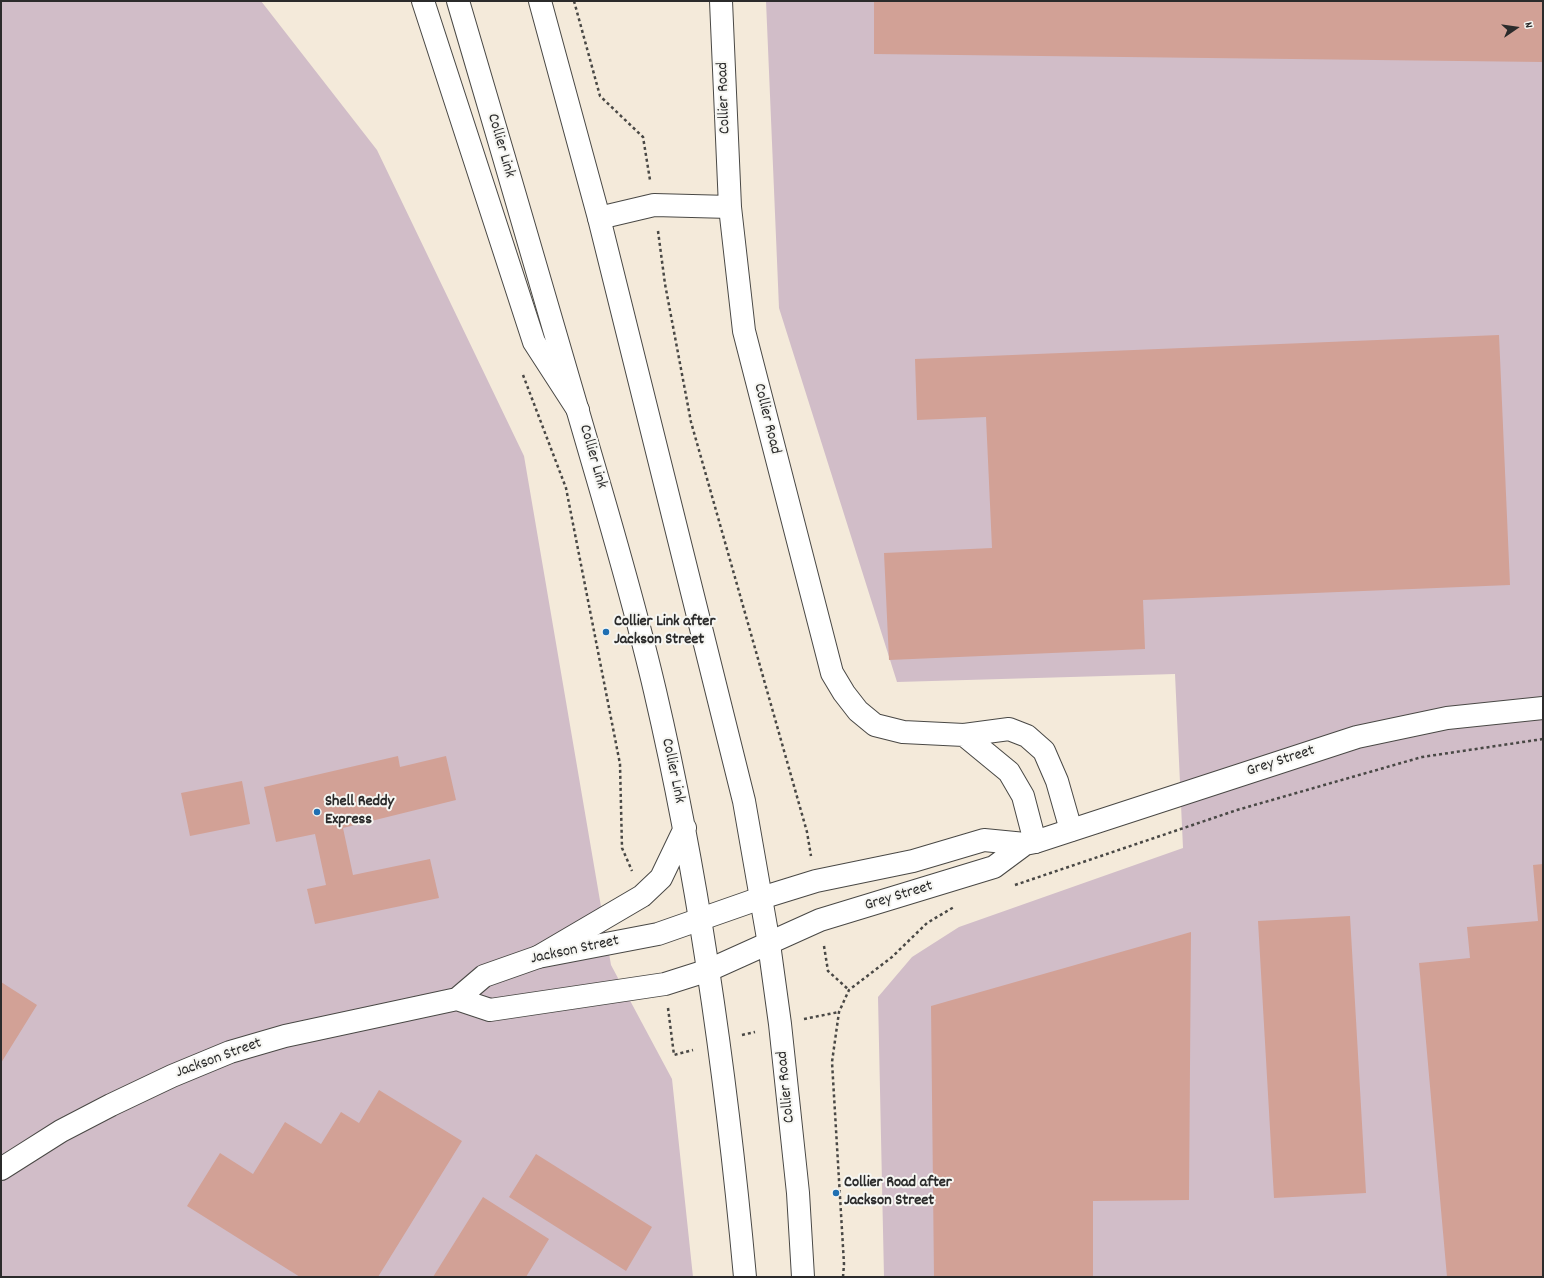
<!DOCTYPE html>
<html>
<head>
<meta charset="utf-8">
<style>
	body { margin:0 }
	#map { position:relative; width:1544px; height:1278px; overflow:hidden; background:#f4eada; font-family:Dekko,sans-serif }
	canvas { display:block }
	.frame { position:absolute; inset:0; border:2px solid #2b2b2b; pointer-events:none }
	.north { position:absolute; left:1496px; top:8px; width:40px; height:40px; -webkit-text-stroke:3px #f6f6f2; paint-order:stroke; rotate:77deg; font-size:11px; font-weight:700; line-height:16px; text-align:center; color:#2b2b2b }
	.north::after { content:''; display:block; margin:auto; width:14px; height:18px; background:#2b2b2b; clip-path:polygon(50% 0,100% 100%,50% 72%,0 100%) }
</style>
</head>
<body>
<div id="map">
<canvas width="1544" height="1278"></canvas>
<div class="frame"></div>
<div class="north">N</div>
</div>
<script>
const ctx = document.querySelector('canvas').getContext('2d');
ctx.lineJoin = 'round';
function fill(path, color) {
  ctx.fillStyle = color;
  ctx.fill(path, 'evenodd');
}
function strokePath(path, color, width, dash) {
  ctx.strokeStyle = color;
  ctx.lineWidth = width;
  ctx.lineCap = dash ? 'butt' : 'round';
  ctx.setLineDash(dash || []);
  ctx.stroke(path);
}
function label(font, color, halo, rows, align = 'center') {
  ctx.font = font + ' Dekko,sans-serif';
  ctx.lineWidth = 4;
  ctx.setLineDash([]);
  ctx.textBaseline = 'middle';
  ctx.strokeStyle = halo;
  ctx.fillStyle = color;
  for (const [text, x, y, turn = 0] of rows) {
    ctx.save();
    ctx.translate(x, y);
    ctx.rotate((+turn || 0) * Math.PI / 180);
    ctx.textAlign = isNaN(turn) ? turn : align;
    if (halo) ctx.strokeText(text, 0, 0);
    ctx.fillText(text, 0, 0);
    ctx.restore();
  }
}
const industrial = new Path2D(`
	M1 1H261L377 150 524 456 611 965 672 1079 693 1277H1Z
	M766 1H1543V1277H884L878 997 912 957 959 927 1183 848 1175 674 897 682 779 308Z`);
const building = new Path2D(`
	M874 1H1543V62L874 54Z
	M1499 335 1510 585 1143 600 1145 649 889 660 884 553 992 548 986 417 917 420 915 359Z
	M398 756 400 767 446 756 456 800 343 828 353 875 430 859 439 898 315 924 307 889 326 885 315 834 276 842 264 787Z
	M242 781 250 824 190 836 181 793Z
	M1543 864V1277H1447L1419 963 1470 958 1467 927 1538 921 1533 865Z
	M1350 916 1366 1193 1274 1198 1258 921Z
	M1191 932 1189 1200 1093 1201V1277H934L931 1006Z
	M1 982 37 1005 1 1063Z
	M379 1090 462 1141 378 1277H300L187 1206 220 1153 253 1174 285 1122 321 1144 341 1112 359 1123Z
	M536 1154 652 1227 626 1271 509 1197Z
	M483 1197 549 1239 526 1277H433Z`);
const path = new Path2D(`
	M574 1 600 96 643 137 650 180
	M658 231 665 284 691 422 807 832 811 856
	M523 375 566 488 620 764 622 848 632 871
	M1015 885 1237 810 1422 757 1543 739
	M824 946 828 971 849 990
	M668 1008 674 1055 693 1050
	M804 1019 839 1012
	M742 1035 755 1032
	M843 1277 844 1264 832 1062 839 1012 849 990 892 957 927 923 954 907`);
const street = new Path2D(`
	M721 1 730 207 744 331 832 673 844 693 858 711 875 725 903 732 964 735 1009 729 1027 736 1044 751 1057 781 1071 830
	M599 218 654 205 730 207
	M964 735 1009 772 1023 796 1035 842`);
const secondary = new Path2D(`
	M457 999 490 1010 665 984 709 970 820 920 994 867 1025 844
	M1 1169 61 1131 111 1105 172 1076 230 1052 285 1036 457 999 484 976 538 957 658 934 761 898 816 881 913 861 984 840 1025 844 1035 842 1357 737 1447 718 1543 708`);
const primary = new Path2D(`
	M458 1C503 155 549 308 593 463 615 538 637 614 655 691 700 884 727 1080 745 1277
	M540 1 599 218 744 801 769 944 780 1024 798 1193 803 1277
	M538 957 642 896 661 878 685 828`);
const highway = new Path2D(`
	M423 1 534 342 578 410`);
const markers = [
	[606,632,4,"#1f6fb2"],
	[317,812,4,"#1f6fb2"],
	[836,1193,4,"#1f6fb2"]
];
const streetNames = [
	["Collier Road",725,98,-92],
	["Collier Link",500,146,74],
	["Collier Road",766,419,76],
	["Collier Link",592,457,74],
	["Grey Street",1281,762,-18],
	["Collier Link",672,771,78],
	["Grey Street",899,897,-17],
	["Jackson Street",575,951,-12],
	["Jackson Street",219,1059,-20],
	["Collier Road",787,1087,-96]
];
const poiNames = [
	["Collier Link after",614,623],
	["Jackson Street",614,641],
	["Shell Reddy",325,803],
	["Express",325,821],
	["Collier Road after",844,1184],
	["Jackson Street",844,1202]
];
fill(industrial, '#d1bdc8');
fill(building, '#d2a196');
strokePath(street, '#494845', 24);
strokePath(secondary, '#494845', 24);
strokePath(primary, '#494845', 24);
strokePath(highway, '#494845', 24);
strokePath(path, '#494845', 2.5, [3, 3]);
strokePath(street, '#fff', 22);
strokePath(secondary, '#fff', 22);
strokePath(primary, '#fff', 22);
strokePath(highway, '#fff', 22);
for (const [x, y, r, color] of markers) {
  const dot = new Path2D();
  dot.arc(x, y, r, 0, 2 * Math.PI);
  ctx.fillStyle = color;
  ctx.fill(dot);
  strokePath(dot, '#f6f6f2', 1.5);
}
label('16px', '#2b2b2b', '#f6f6f2', streetNames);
label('bold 16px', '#2b2b2b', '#f6f6f2', poiNames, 'left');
</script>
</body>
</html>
